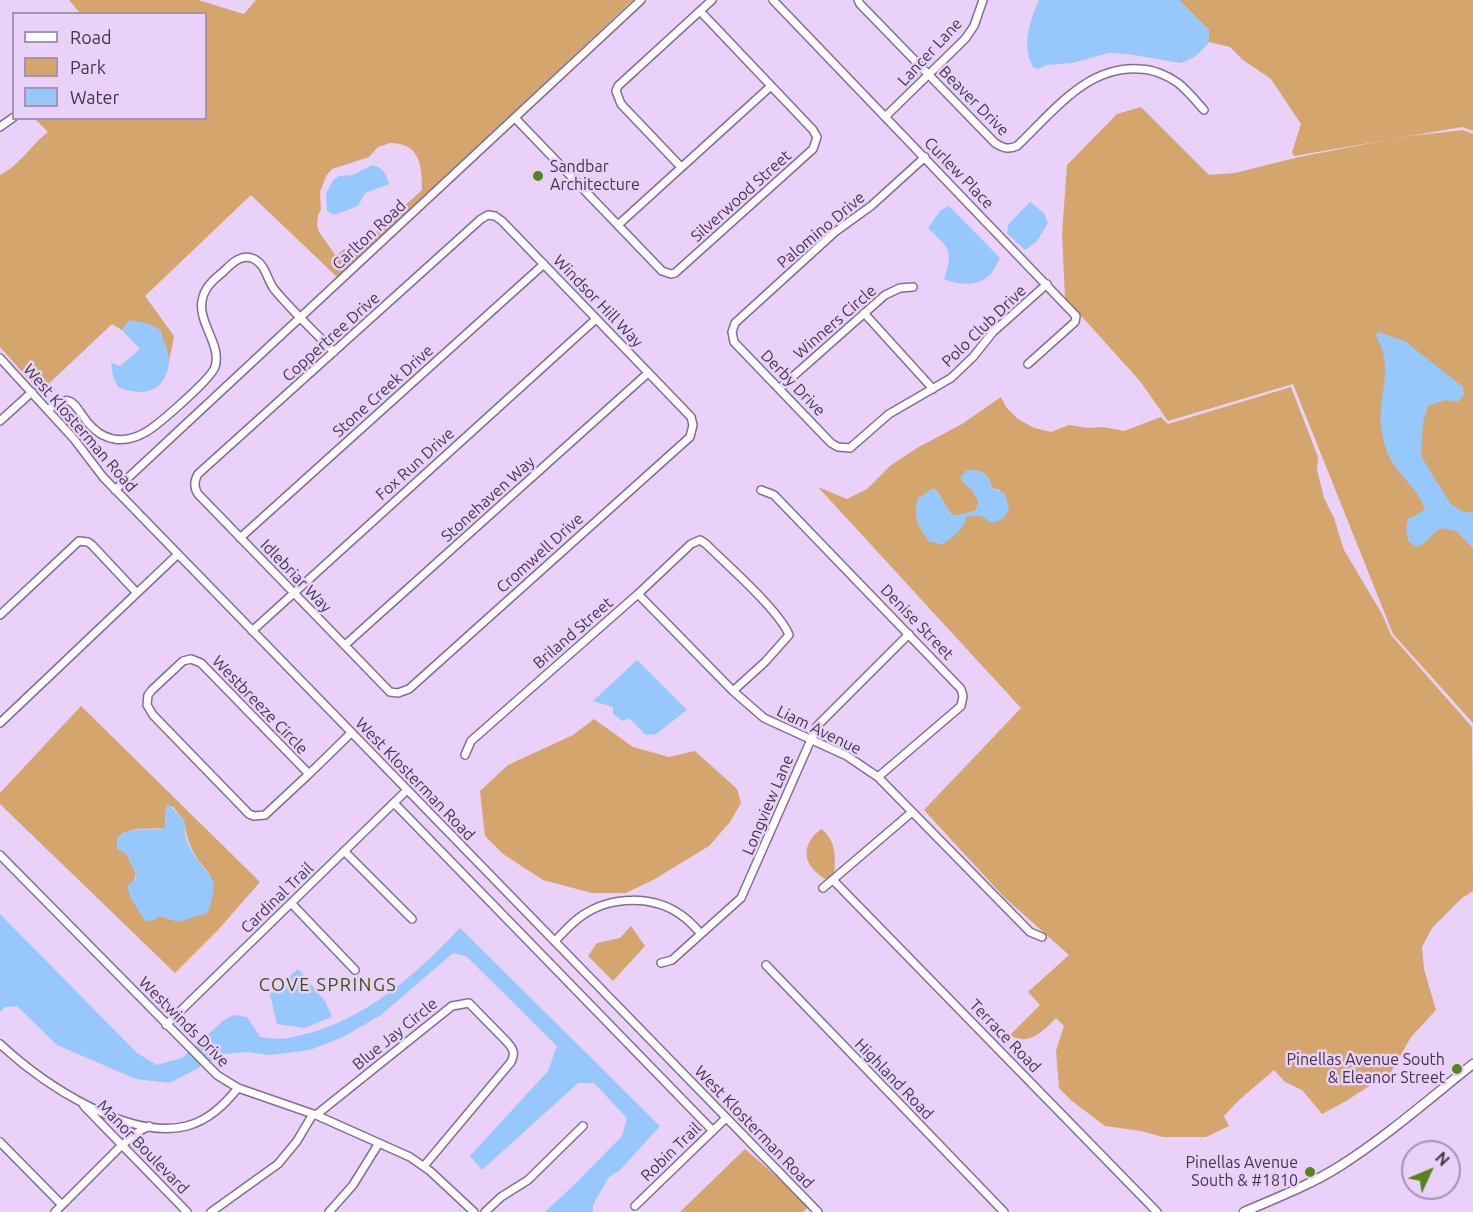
<!DOCTYPE html>
<html>
<head>
<meta charset="utf-8">
<style>
	body { margin:0 }
	#map { position:relative; width:1473px; height:1212px; overflow:hidden; background:#e9d1f9; font-family:Ubuntu,sans-serif }
	canvas { display:block }
	.legend { position:absolute; left:12px; top:12px; width:195px; height:108px; box-sizing:border-box; background:#e9d1f9; border:2px solid #a593b2; margin:0; padding:8px 10px; list-style:none; font-size:18px; color:#403747 }
	.legend li { display:flex; align-items:center; gap:12px; height:30px }
	.legend b { width:30px; border:2px solid #a593b2 }
	.north { position:absolute; left:1401px; top:1140px; width:60px; height:60px; box-sizing:border-box; background:#e9d1f9; border:2px solid #a593b2; border-radius:50%; rotate:46deg; font-size:16px; font-weight:700; line-height:24px; text-align:center; color:#403747 }
	.north::after { content:''; display:block; margin:auto; width:21px; height:27px; background:#558518; clip-path:polygon(50% 0,100% 100%,50% 72%,0 100%) }
</style>
</head>
<body>
<div id="map">
<canvas width="1473" height="1212"></canvas>
<ul class="legend">
<li><b style="height:8px;background:#fff"></b>Road</li>
<li><b style="height:16px;background:#d4a56c"></b>Park</li>
<li><b style="height:16px;background:#96c7fd"></b>Water</li>
</ul>
<div class="north">N</div>
</div>
<script>
const ctx = document.querySelector('canvas').getContext('2d');
ctx.lineJoin = 'round';
function fill(path, color) {
  ctx.fillStyle = color;
  ctx.fill(path, 'evenodd');
}
function strokePath(path, color, width, dash) {
  ctx.strokeStyle = color;
  ctx.lineWidth = width;
  ctx.lineCap = dash ? 'butt' : 'round';
  ctx.setLineDash(dash || []);
  ctx.stroke(path);
}
function label(font, color, halo, rows, align = 'center') {
  ctx.font = font + ' Ubuntu,sans-serif';
  ctx.lineWidth = 5;
  ctx.setLineDash([]);
  ctx.textBaseline = 'middle';
  ctx.strokeStyle = halo;
  ctx.fillStyle = color;
  for (const [text, x, y, turn = 0] of rows) {
    ctx.save();
    ctx.translate(x, y);
    ctx.rotate((+turn || 0) * Math.PI / 180);
    ctx.textAlign = isNaN(turn) ? turn : align;
    if (halo) ctx.strokeText(text, 0, 0);
    ctx.fillText(text, 0, 0);
    ctx.restore();
  }
}
const green = new Path2D(`
	M69 0H198L244 14 256 0H633L338 278 251 195 145 296 174 336 169 362 160 330 130 320 122 330 112 324 40 392 0 347V175C19 166 31 145 48 132L35 119 206 118V14L80 13ZM390 143C420 143 422 165 422 190L354 252 344 249 336 256 319 232 317 225 318 215 321 210 320 192 326 176 332 169 369 157 378 147Z
	M1179 0H1473V131L1462 127 1294 156 1292 152 1301 124 1271 79 1243 60 1230 47 1209 42V30Z
	M1141 107 1209 175 1235 173 1299 157 1402 137 1463 130 1473 134V723L1393 634 1293 384 1168 421 1140 381 1065 298 1062 234 1067 165 1117 114Z
	M1291 387 1318 457 1317 470 1324 498 1334 518 1344 550 1382 614 1391 635 1472 727 1473 891 1462 898 1432 928 1422 947 1424 969 1436 1010 1411 1037 1391 1072 1346 1101 1322 1114 1302 1090 1285 1082 1274 1070 1239 1100 1224 1116 1229 1126 1206 1137H1163L1141 1131 1105 1126 1072 1101 1059 1088 1056 1051 1064 1026 1056 1018C1043 1031 1029 1047 1010 1035L1040 1005 1028 992 1069 955 1004 897 924 810 1021 708 818 487 847 499 867 489 890 466 917 448 962 424 1001 397 1006 407 1018 419 1034 428 1051 432 1069 425 1087 428 1103 427 1124 431 1161 417 1168 424ZM974 470C986 473 989 476 992 488L1000 490 981 516H966L943 544 929 541C918 526 913 517 918 499L934 488C943 497 945 508 953 516L975 511 979 502 972 490 962 481Z
	M81 706 260 882 218 930 175 973 0 804V793ZM166 806 173 807 184 820C186 833 188 843 195 855 199 862 206 868 209 874 214 884 210 893 211 902L176 921 159 916 145 921 130 896 136 873 126 854 122 833 136 829 165 828Z
	M594 719 633 747 669 757 695 751 737 789 741 803 730 822 709 846 653 880 626 893H592L543 880 503 854 485 836 480 791 508 765 573 735Z
	M821 829C836 839 836 858 834 875L827 880C804 867 798 847 821 829Z
	M631 926 645 946 613 981 588 956 597 943 620 938Z
	M745 1149 784 1183 808 1207 803 1212H680Z`);
const water = new Path2D(`
	M1039 0H1179L1209 30V42C1201 52 1193 60 1180 63L1128 54 1109 53 1072 63 1047 65 1038 69 1033 67C1021 45 1030 21 1039 0Z
	M372 165C382 167 386 173 389 184L365 193 358 206 334 215 327 211 326 194 333 180 339 176 353 175Z
	M1030 202 1044 213 1048 223 1037 241 1025 250 1007 233 1008 225Z
	M949 206 1000 258C997 263 994 271 990 275 977 287 959 285 944 279 954 249 949 249 928 228L940 211Z
	M130 320 150 324 160 330C163 339 170 354 169 363 165 393 142 397 118 387L113 376 111 363 120 366 140 349 122 330Z
	M1378 332 1405 341 1463 387 1464 395 1457 402 1445 400 1428 406 1423 423 1421 456 1450 503 1461 511 1473 513V548L1456 531 1441 528C1431 534 1428 543 1417 547L1408 541 1406 526 1408 519 1425 510C1418 486 1393 473 1386 449 1384 442 1382 434 1381 426 1378 393 1395 369 1376 336Z
	M967 470C983 470 988 473 992 488L1005 493 1009 509 1003 519 992 523 981 516H967C964 529 953 537 943 544L929 541C918 526 913 517 918 498L934 488C944 499 944 507 953 516L975 511 979 502 972 490 962 481 960 477Z
	M637 660 687 710 656 734 646 735 629 718 623 721 613 714V707L593 701Z
	M168 804 184 820C186 825 185 829 185 834 188 852 205 867 214 882 213 891 212 906 207 913L179 922 159 916 155 920 145 921 130 896 127 886 136 878V873L126 854 117 849V837C132 825 148 832 165 828L166 806Z
	M0 914 137 1053 157 1065 182 1058 224 1020 234 1015 247 1017 260 1037C269 1038 279 1040 288 1038 358 1026 413 978 460 928L660 1126 620 1170 609 1177 593 1205V1212H545L576 1183 622 1136 627 1118 594 1083H578L482 1170 470 1156 548 1071 557 1046 466 956 453 953 381 1015 343 1037 310 1050 270 1055 247 1052 224 1054 170 1083 136 1079 57 1045 17 1006 5 1007 0 1012Z
	M298 969 325 1001 332 1017 304 1028 277 1024 270 994Z`);
const minor = new Path2D(`
	M773 0 1076 316 1075 322 1028 364
	M858 0 860 4 995 143C1003 148 1008 150 1017 146 1053 112 1086 66 1139 69 1152 69 1167 75 1178 83 1187 90 1196 101 1204 110
	M886 116 965 39 974 26 983 0
	M515 118 662 271 671 274 675 273 813 149 817 137 813 130 700 11
	M0 127 14 117
	M925 157 871 206 835 232 735 323 732 332 734 342 831 443 838 447 850 448 889 414 951 378 973 357 993 332 1047 284
	M681 167 621 104 616 91 618 86 712 0
	M488 215 495 216 502 221 691 417 693 425 690 437 409 689 398 693 390 692 198 494C194 488 194 481 198 474L481 219Z
	M618 225 771 86
	M864 313 933 389
	M0 358 74 439 103 477 818 1212
	M780 388 885 295 900 288 913 287
	M48 410C73 389 74 407 89 424 105 442 125 444 146 432 158 425 211 379 215 367 222 345 198 323 202 301 204 288 213 280 223 272 231 264 241 253 254 259 266 265 267 280 274 289 292 311 314 331 334 352
	M0 421 32 392
	M115 490 641 0
	M761 490 774 495 961 689 963 696 961 706 878 777
	M240 538 544 264
	M137 593 177 555
	M638 594 733 691 764 718 847 756 878 777 1030 932 1042 937
	M0 615 79 541 88 542 92 545 137 593 0 723
	M252 631 596 319
	M345 645 648 373
	M191 659 201 663 309 774 265 815 254 816 249 814 153 715 147 705 148 695 152 690 183 661Z
	M465 755 471 741 638 594 691 544 700 540 706 544C726 564 780 611 789 635L765 662 733 691
	M309 774 351 733
	M394 803 713 1131
	M344 851 412 919
	M0 855 217 1075 238 1088 316 1115 410 1157 430 1171 474 1212
	M833 880 1157 1212
	M823 888 912 812
	M291 903 355 970
	M555 941C564 932 572 922 583 915 611 896 653 895 681 915 689 920 695 927 701 934
	M661 963 672 960 741 898 817 726 909 634
	M766 965 1004 1212
	M166 1025 407 790
	M0 1044C42 1083 127 1141 187 1126 209 1120 224 1105 238 1088
	M84 1106 187 1212
	M316 1115 452 1006 469 1003 508 1043C514 1050 515 1054 511 1062L424 1166
	M0 1142 62 1205
	M635 1206 726 1118
	M55 1212 122 1145 138 1132 149 1126
	M211 1212 278 1164 297 1141 313 1114
	M329 1212 353 1185 379 1143
	M485 1212 501 1197 528 1180 583 1126`);
const major = new Path2D(`
	M1244 1212C1276 1198 1310 1185 1340 1166 1387 1136 1429 1099 1473 1064`);
const markers = [
	[538,176,6,"#558518"],
	[1457,1069,6,"#558518"],
	[1310,1172,6,"#558518"]
];
const streetNames = [
	["Lancer Lane",930,52,-47],
	["Beaver Drive",974,101,45],
	["Curlew Place",959,173,46],
	["Silverwood Street",741,196,-42],
	["Palomino Drive",821,230,-40],
	["Carlton Road",369,235,-43],
	["Windsor Hill Way",598,301,46],
	["Winners Circle",835,322,-41],
	["Polo Club Drive",984,326,-44],
	["Coppertree Drive",331,337,-42],
	["Derby Drive",793,383,46],
	["Stone Creek Drive",383,391,-42],
	["West Klosterman Road",80,428,49],
	["Fox Run Drive",415,464,-42],
	["Stonehaven Way",488,499,-42],
	["Cromwell Drive",540,553,-42],
	["Idlebriar Way",296,576,46],
	["Denise Street",917,622,46],
	["Briland Street",573,633,-41],
	["Westbreeze Circle",260,705,46],
	["Liam Avenue",819,730,26],
	["West Klosterman Road",415,779,46],
	["Longview Lane",768,805,-67],
	["Cardinal Trail",277,898,-44],
	["Westwinds Drive",184,1022,45],
	["Blue Jay Circle",395,1034,-39],
	["Terrace Road",1005,1036,46],
	["Highland Road",894,1079,46],
	["West Klosterman Road",754,1127,46],
	["Manor Boulevard",143,1147,46],
	["Robin Trail",671,1152,-44]
];
const poiNames = [
	["Sandbar",550,167,"left"],
	["Architecture",550,185,"left"],
	["Pinellas Avenue South",1445,1060],
	["& Eleanor Street",1445,1078],
	["Pinellas Avenue",1298,1163],
	["South & #1810",1298,1181]
];
const neighbourhoodNames = [
	["COVE SPRINGS",328,985]
];
fill(green, '#d4a56c');
fill(water, '#96c7fd');
strokePath(minor, '#836e92', 10);
strokePath(major, '#836e92', 11);
strokePath(minor, '#fff', 7);
strokePath(major, '#fff', 8);
for (const [x, y, r, color] of markers) {
  const dot = new Path2D();
  dot.arc(x, y, r, 0, 2 * Math.PI);
  ctx.fillStyle = color;
  ctx.fill(dot);
  strokePath(dot, '#e9d1f9', 2);
}
label('16px', '#403747', '#e9d1f9', streetNames);
label('16px', '#403747', '#e9d1f9', poiNames, 'right');
ctx.letterSpacing = '1.5px';
label('18px', '#35530f', '#e9d1f9', neighbourhoodNames);
ctx.letterSpacing = '0px';
</script>
</body>
</html>
